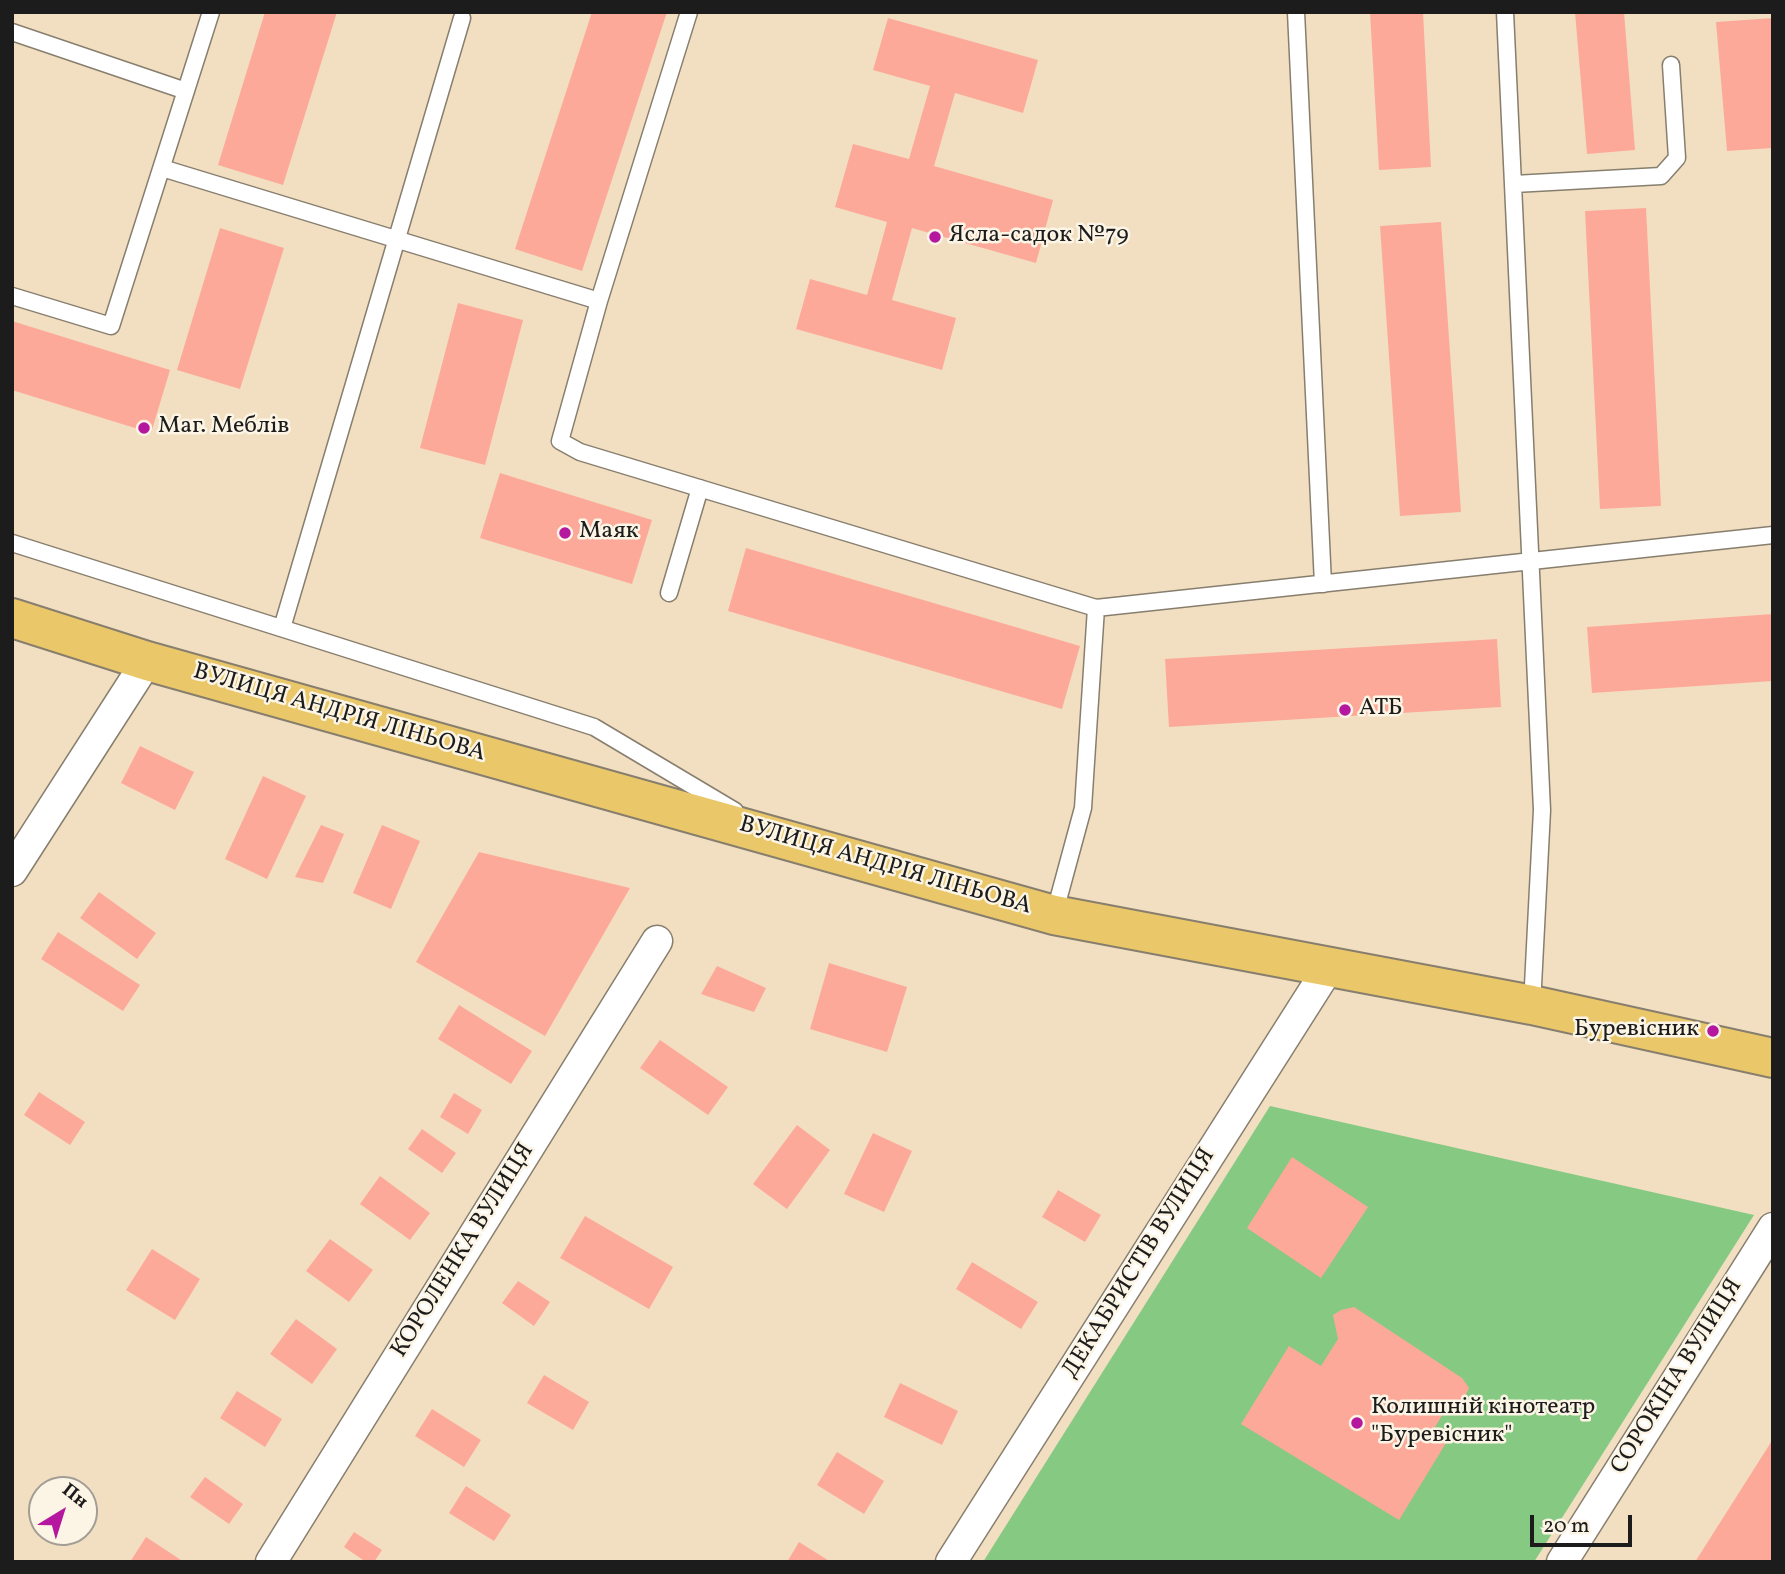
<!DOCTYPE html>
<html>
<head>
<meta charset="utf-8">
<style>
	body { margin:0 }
	#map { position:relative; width:1785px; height:1574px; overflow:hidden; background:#f2dfc1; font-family:Vollkorn,serif }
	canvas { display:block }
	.frame { position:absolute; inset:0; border:14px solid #1c1c1c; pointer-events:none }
	.north { position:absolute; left:28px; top:1476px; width:70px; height:70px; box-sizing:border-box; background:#fcf5e5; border:2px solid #a29e95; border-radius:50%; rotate:38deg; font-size:19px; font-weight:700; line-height:28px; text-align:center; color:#1c1c1c }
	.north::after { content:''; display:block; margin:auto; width:24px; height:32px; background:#b5179e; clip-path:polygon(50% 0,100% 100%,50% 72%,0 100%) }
	.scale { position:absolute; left:1530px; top:1515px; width:102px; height:32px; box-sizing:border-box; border:4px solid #1c1c1c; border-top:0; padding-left:9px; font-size:21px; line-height:24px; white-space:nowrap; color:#1c1c1c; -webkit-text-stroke:5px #fcf5e5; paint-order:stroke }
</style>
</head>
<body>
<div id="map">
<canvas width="1785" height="1574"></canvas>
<div class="frame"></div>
<div class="north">Пн</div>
<div class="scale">20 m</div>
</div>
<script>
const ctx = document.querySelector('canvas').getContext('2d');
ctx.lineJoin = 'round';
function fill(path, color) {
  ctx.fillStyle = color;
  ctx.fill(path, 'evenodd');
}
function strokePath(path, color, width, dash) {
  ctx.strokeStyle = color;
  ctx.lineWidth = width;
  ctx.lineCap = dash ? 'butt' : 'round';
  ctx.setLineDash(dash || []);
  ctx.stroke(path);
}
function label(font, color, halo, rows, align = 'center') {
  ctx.font = font + ' Vollkorn,serif';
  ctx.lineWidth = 5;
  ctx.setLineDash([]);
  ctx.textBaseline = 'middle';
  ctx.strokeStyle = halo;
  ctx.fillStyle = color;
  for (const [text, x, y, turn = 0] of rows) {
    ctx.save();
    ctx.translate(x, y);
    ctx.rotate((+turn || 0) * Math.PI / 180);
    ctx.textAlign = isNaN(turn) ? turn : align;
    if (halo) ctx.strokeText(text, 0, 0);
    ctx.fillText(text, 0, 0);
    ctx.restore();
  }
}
const green = new Path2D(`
	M1270 1106 1754 1215 1534 1562H983Z`);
const building = new Path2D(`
	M265 12H337L283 185 218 165Z
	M592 12H667L582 271 515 249Z
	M1370 12H1423L1431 167 1379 170Z
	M1575 12H1624L1635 150 1587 154Z
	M888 18 1038 60 1023 113 955 93 934 166 1053 200 1036 263 912 228 892 300 956 318 942 370 796 329 810 279 867 295 887 222 835 207 853 144 909 159 930 86 873 70Z
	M1773 18V148L1727 151 1716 22Z
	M1646 208 1661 506 1600 509 1585 211Z
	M1441 222 1461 512 1400 516 1380 226Z
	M220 228 284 248 240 389 177 370Z
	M458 303 523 320 485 465 420 448Z
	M12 321 170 370 151 433 12 390Z
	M500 473 652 520 632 584 480 538Z
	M746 548 1080 646 1062 709 728 611Z
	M1773 614V681L1592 693 1587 627Z
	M1497 639 1501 707 1169 727 1165 659Z
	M140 746 194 772 175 810 121 783Z
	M263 776 306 796 267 879 225 859Z
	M321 825 344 834 323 883 295 877Z
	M382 825 420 841 391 909 353 893Z
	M479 852 630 888 545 1036 416 962Z
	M99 892 156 933 137 959 80 918Z
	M58 932 140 985 123 1011 41 959Z
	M829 963 907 987 887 1052 810 1029Z
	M717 966 766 988 754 1012 701 994Z
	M459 1005 532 1051 511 1084 438 1039Z
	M660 1040 728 1087 708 1115 640 1068Z
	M39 1092 85 1122 70 1145 24 1115Z
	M454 1093 482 1110 468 1134 440 1117Z
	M797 1125 830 1150 787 1209 753 1184Z
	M422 1129 456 1153 442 1173 408 1149Z
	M873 1133 912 1151 884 1212 844 1194Z
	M1292 1157 1368 1207 1321 1278 1247 1228Z
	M380 1176 430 1213 410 1240 360 1204Z
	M1058 1190 1101 1215 1085 1242 1042 1217Z
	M585 1216 673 1267 649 1309 560 1258Z
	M330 1239 373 1270 349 1302 306 1271Z
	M152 1249 200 1279 175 1320 126 1290Z
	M972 1262 1038 1302 1021 1329 956 1289Z
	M518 1281 550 1302 534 1326 502 1303Z
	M1354 1307 1462 1378 1469 1388 1462 1402 1455 1408 1447 1407 1431 1434 1446 1443 1399 1520 1241 1424 1289 1346 1321 1366 1338 1339 1333 1315 1341 1310Z
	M296 1319 337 1349 312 1384 270 1354Z
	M544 1375 589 1402 573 1430 527 1403Z
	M900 1383 958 1411 942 1445 884 1417Z
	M237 1391 282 1419 265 1447 220 1418Z
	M432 1409 481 1440 464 1467 415 1436Z
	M1773 1439V1562H1695Z
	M837 1452 884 1481 864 1514 817 1485Z
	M205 1477 243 1504 229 1524 190 1497Z
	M466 1486 511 1515 494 1541 449 1513Z
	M354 1532 382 1550 374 1562H366L344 1547Z
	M146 1537 184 1562H130Z
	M799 1542 831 1562H787Z`);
const service = new Path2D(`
	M689 12 599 301 560 441 580 452 1096 608 1773 535
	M1296 12 1323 584
	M1505 12 1542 810 1532 1005
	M12 32 186 91
	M162 168 599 301
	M1514 184 1661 176 1677 158 1671 65
	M12 296 111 326 211 12
	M12 543 594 727 735 811
	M669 593 700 488
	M282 628 462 18
	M1054 915 1083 808 1096 608`);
const minor = new Path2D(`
	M12 871 147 661
	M271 1562 657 941
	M951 1562 1329 967
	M1562 1562 1773 1228`);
const primary = new Path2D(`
	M12 618 147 661 1054 915 1532 1005 1773 1058`);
const markers = [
	[935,237,7,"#b5179e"],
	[144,428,7,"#b5179e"],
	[565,533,7,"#b5179e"],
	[1345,710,7,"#b5179e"],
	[1713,1031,7,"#b5179e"],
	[1357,1423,7,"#b5179e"]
];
const poiNames = [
	["Ясла-садок №79",949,237],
	["Маг. Меблів",158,428],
	["Маяк",579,533],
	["АТБ",1359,710],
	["Буревісник",1699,1031,"right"],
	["Колишній кінотеатр",1371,1409],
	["\"Буревісник\"",1371,1437]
];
const streetNames = [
	["ВУЛИЦЯ АНДРІЯ ЛІНЬОВА",339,714,16],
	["ВУЛИЦЯ АНДРІЯ ЛІНЬОВА",885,867,16],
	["КОРОЛЕНКА ВУЛИЦЯ",464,1251,-58],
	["ДЕКАБРИСТІВ ВУЛИЦЯ",1140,1264,-58],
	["СОРОКІНА ВУЛИЦЯ",1678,1377,-58]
];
fill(green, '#86c983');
fill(building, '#fda999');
strokePath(service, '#877e6e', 19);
strokePath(minor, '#877e6e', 33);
strokePath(primary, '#877e6e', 42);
strokePath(service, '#fff', 16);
strokePath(minor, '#fff', 30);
strokePath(primary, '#eac769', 38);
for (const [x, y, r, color] of markers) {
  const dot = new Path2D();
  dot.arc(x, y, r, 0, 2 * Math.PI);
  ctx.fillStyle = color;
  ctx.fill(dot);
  strokePath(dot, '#fcf5e5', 2.5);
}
label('24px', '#1c1c1c', '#fcf5e5', poiNames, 'left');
label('24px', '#1c1c1c', '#fcf5e5', streetNames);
</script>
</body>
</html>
